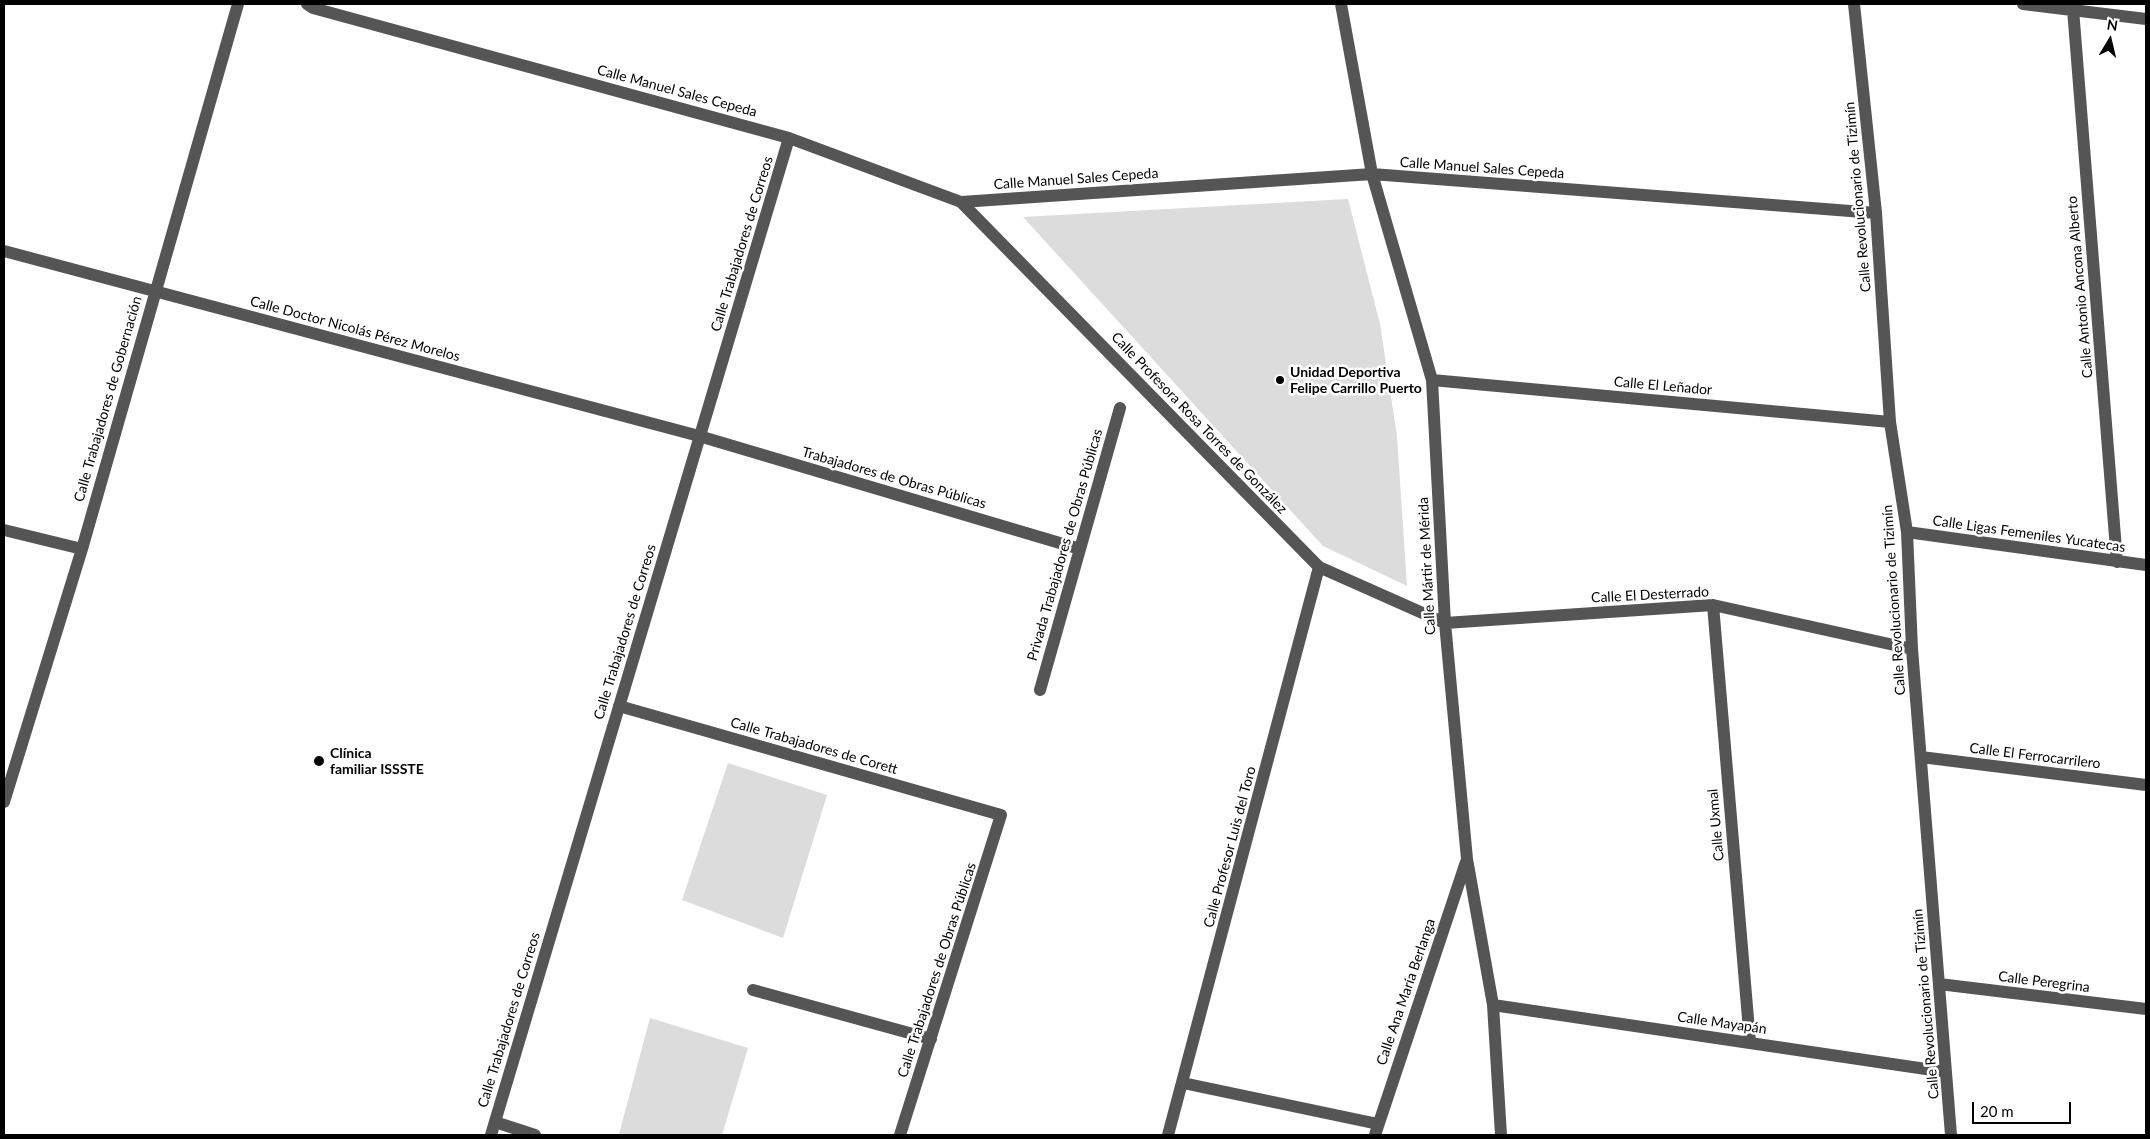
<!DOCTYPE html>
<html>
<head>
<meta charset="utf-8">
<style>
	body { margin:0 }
	#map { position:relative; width:2150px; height:1139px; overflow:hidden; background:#fff; font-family:Lato,sans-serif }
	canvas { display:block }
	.frame { position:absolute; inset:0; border:5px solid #000; pointer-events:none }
	.north { position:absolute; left:2085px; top:15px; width:50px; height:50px; -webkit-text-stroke:4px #fff; paint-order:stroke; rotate:9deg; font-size:14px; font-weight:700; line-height:20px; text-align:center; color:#000 }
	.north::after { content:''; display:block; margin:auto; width:18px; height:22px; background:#000; clip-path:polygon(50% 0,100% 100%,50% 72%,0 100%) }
	.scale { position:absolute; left:1972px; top:1102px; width:99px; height:22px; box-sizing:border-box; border:2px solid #000; border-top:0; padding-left:6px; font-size:15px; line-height:18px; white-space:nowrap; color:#000; -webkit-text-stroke:4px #fff; paint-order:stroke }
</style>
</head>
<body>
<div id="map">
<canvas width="2150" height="1139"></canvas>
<div class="frame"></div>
<div class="north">N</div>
<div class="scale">20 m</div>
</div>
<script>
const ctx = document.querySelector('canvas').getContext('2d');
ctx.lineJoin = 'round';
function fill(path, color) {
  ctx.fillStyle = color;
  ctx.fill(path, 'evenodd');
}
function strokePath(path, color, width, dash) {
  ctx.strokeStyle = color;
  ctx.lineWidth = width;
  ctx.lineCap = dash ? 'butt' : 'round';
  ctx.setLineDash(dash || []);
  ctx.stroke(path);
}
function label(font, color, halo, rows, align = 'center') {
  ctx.font = font + ' Lato,sans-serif';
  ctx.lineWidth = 5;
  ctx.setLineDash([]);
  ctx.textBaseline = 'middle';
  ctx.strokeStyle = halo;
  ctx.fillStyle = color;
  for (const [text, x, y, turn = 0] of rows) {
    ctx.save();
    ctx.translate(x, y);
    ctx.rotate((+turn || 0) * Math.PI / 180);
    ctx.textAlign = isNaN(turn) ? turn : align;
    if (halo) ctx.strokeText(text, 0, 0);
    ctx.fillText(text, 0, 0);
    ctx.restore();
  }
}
const green = new Path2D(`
	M1348 199 1380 324 1397 436 1407 586 1323 546 1023 217Z
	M728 763 827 795 783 938 682 900Z
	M650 1018 748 1048 722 1135 619 1134Z`);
const minor = new Path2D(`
	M307 4 313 8 789 138 961 202 1372 174 1876 213
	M1341 4 1372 174 1432 380 1445 623 1467 859 1493 1005 1501 1135
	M1854 4 1876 213 1890 422 1907 532 1912 649 1951 1135
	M2023 4 2146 19
	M2073 9 2117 562
	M961 202 1319 567 1445 623 1713 605 1912 649
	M4 251 699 436 1080 549
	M1432 380 1890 422
	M4 530 82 549
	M1907 532 2146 565
	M1713 605 1750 1042
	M1040 690 1120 408
	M619 706 1001 815 900 1135
	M1921 757 2146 785
	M4 802 82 549 238 4
	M1939 984 2146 1009
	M753 990 931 1039
	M1493 1005 1946 1072
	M1183 1083 1378 1124
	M495 1122 535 1135
	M491 1135 789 138
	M1168 1135 1319 567
	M1375 1135 1466 862`);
const markers = [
	[1280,380,5,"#000"],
	[319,761,6,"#000"]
];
const streetNames = [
	["Calle Manuel Sales Cepeda",677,91,15],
	["Calle Manuel Sales Cepeda",1482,168,4],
	["Calle Manuel Sales Cepeda",1076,179,-4],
	["Calle Revolucionario de Tizimín",1858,197,-95],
	["Calle Trabajadores de Correos",742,244,-73],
	["Calle Antonio Ancona Alberto",2080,287,-95],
	["Calle Doctor Nicolás Pérez Morelos",355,329,15],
	["Calle El Leñador",1663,386,5],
	["Calle Trabajadores de Gobernación",108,399,-74],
	["Calle Profesora Rosa Torres de González",1199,423,46],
	["Trabajadores de Obras Públicas",894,478,16],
	["Calle Ligas Femeniles Yucatecas",2029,534,8],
	["Privada Trabajadores de Obras Públicas",1065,545,-74],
	["Calle Mártir de Mérida",1427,566,-93],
	["Calle El Desterrado",1650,595,-3],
	["Calle Revolucionario de Tizimín",1894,600,-94],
	["Calle Trabajadores de Correos",625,632,-73],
	["Calle Trabajadores de Corett",814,746,16],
	["Calle El Ferrocarrilero",2035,756,7],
	["Calle Uxmal",1716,825,-95],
	["Calle Profesor Luis del Toro",1230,847,-75],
	["Calle Trabajadores de Obras Públicas",937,970,-72],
	["Calle Peregrina",2044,982,7],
	["Calle Ana María Berlanga",1406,992,-71],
	["Calle Revolucionario de Tizimín",1926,1004,-95],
	["Calle Trabajadores de Correos",509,1020,-73],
	["Calle Mayapán",1722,1023,8]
];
const poiNames = [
	["Unidad Deportiva",1290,372],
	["Felipe Carrillo Puerto",1290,388],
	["Clínica",330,753],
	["familiar ISSSTE",330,769]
];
fill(green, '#dcdcdc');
strokePath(minor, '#555', 12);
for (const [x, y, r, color] of markers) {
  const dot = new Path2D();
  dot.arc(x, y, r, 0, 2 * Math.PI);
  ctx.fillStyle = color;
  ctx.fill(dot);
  strokePath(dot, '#fff', 2);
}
label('14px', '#000', '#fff', streetNames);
label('bold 14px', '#000', '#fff', poiNames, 'left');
</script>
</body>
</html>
